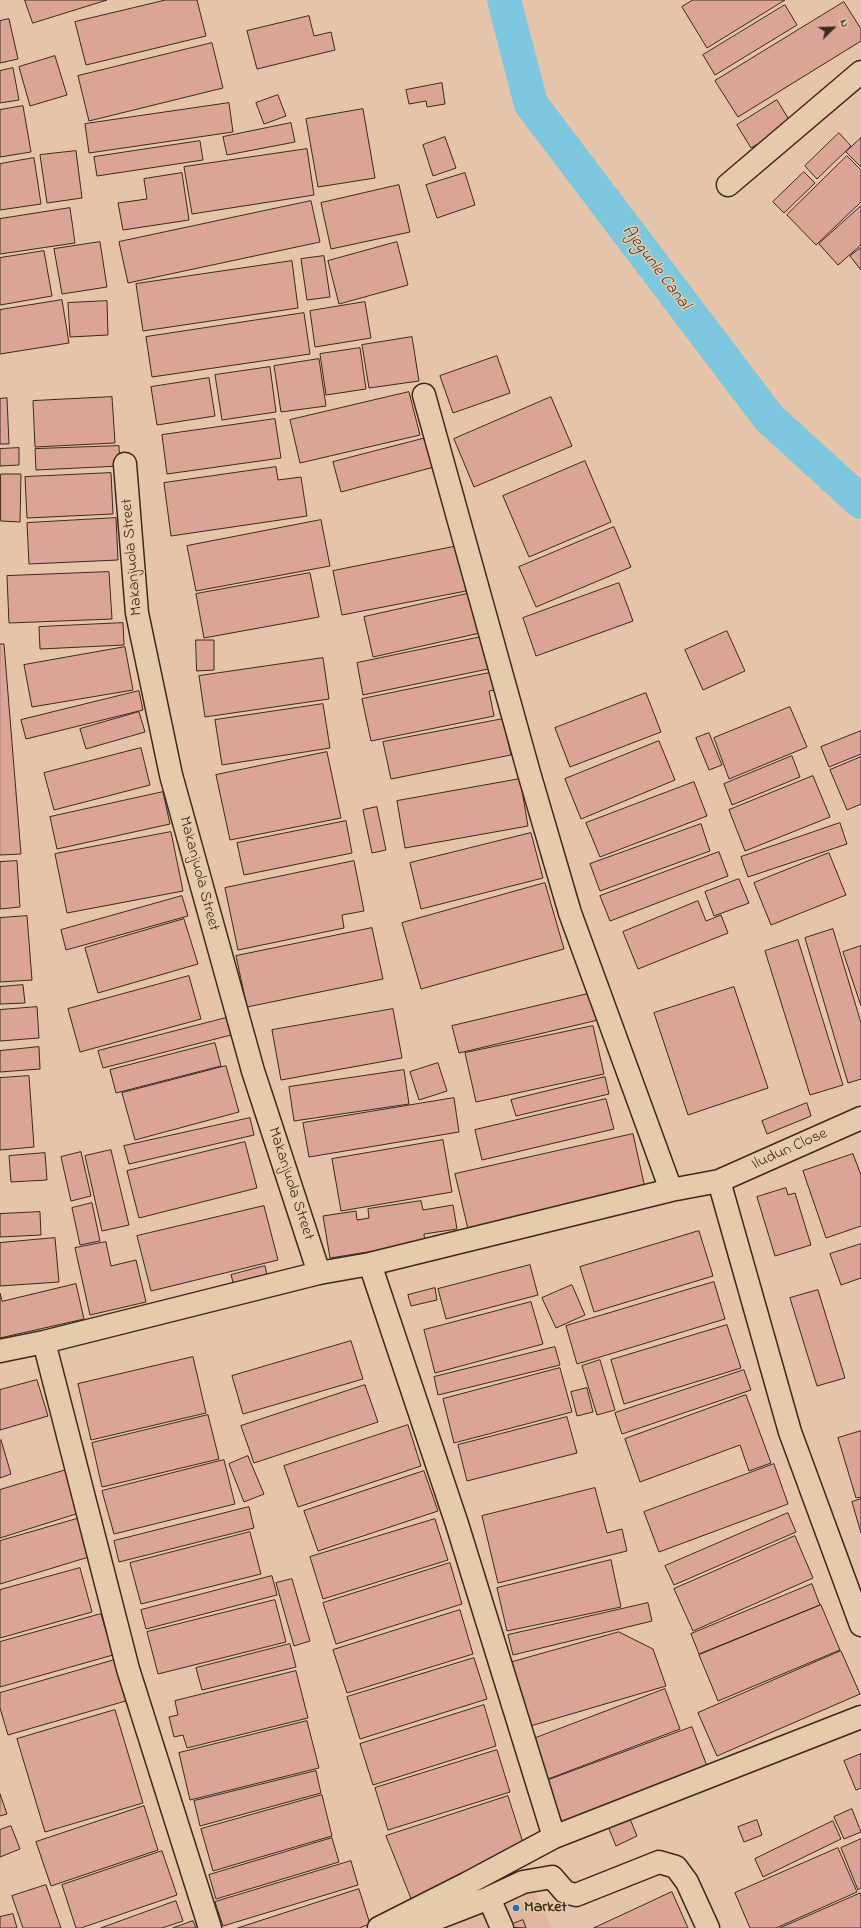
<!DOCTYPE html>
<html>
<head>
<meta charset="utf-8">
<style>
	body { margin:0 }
	#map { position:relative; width:861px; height:1928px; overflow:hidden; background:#e5c4a9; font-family:"Indie Flower",sans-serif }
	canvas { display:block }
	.north { position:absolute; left:813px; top:8px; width:40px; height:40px; -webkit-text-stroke:3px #e5caac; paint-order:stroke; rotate:67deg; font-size:11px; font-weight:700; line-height:16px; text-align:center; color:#3b2a1e }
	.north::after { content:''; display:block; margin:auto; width:14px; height:18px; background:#3b2a1e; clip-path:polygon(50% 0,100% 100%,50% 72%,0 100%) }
</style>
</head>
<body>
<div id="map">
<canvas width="861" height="1928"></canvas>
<div class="north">N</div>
</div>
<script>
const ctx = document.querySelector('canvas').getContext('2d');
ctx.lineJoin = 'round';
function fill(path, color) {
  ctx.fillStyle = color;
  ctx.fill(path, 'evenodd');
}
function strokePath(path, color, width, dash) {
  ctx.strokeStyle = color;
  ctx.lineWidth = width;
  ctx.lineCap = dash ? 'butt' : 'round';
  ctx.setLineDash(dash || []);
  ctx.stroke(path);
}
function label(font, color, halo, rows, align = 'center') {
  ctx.font = font + ' "Indie Flower",sans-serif';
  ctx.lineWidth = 3;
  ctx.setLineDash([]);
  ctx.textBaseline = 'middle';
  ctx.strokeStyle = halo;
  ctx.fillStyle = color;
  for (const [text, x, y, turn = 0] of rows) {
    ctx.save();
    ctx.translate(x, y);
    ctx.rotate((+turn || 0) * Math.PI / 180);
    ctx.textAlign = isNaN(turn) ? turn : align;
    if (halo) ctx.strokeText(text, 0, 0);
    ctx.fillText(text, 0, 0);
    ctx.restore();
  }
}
const built = new Path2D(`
	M533 1888 552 1928H445Z`);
const canal = new Path2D(`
	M504 0 531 104 769 418 861 502`);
const building = new Path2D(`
	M25 0H107L33 23Z
	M166 0H197L206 36 86 65 75 22Z
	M693 0H785L707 48 682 7Z
	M844 2 861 29V41L738 117 715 81Z
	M785 5 797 25 715 75 703 55Z
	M309 16 314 36 331 32 335 50 257 69 247 31Z
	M9 19 18 59 0 63V21Z
	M212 43 223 88 89 121 78 76Z
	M55 56 67 95 30 106 19 67Z
	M13 68 19 100 0 103V71Z
	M442 83 445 104 427 107 426 101 409 104 406 90Z
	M278 95 286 116 264 124 256 103Z
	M777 100 791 123 751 148 737 125Z
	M229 103 233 132 89 153 85 124Z
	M23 106 31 152 0 157V110Z
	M363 109 375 178 318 187 306 119Z
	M291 123 295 142 227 155 223 137Z
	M839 133 851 146 817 179 805 166Z
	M445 137 456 168 433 176 423 145Z
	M861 138V167L846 152Z
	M200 141 203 160 97 176 94 157Z
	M307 149 314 195 192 214 184 167Z
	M76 151 82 198 47 203 40 155Z
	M847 156 861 170V202L816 245 787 215Z
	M34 158 41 204 0 210V164Z
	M804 172 815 183 784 213 773 202Z
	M182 173 189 220 123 230 118 203 147 199 144 179Z
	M465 173 475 205 437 218 426 185Z
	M399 185 410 232 331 249 321 203Z
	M311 201 320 242 128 283 119 242Z
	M861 206V245L838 265 819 244Z
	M70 208 75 243 0 254V219Z
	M100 242 107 287 62 294 54 249Z
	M397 242 408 285 339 304 328 261Z
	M861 248V270L850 256Z
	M44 251 52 296 0 305V258Z
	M324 256 330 297 307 300 301 259Z
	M292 261 298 308 143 331 136 284Z
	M62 300 69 343 0 354V310Z
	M107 301 108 335 70 337 68 303Z
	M365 302 371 338 315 347 310 311Z
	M304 313 310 354 152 377 146 337Z
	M412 337 419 381 369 388 362 345Z
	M360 348 366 389 326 395 320 354Z
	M497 356 510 393 453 413 440 376Z
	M319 359 326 406 281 412 274 366Z
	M270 367 276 412 222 420 215 375Z
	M209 378 215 416 157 425 151 387Z
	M409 392 420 435 300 463 290 420Z
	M112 397 115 443 35 447 33 401Z
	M551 397 572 446 474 487 454 439Z
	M7 398 9 444H0V399Z
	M275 419 281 458 167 474 162 435Z
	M426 438 434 467 341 492 333 462Z
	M119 446 120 466 36 470 35 449Z
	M19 448V465L0 466V449Z
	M585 461 611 522 529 557 503 496Z
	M276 467 278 480 301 477 307 516 171 536 164 483Z
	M111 473 113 514 27 518 25 477Z
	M1 474H21L20 522 1 521Z
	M116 518 118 560 29 564 27 523Z
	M321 520 330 566 196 591 187 546Z
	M614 527 631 567 536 607 519 567Z
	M458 546 466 591 342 615 333 571Z
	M109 572 112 619 9 623 7 576Z
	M310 573 319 617 204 638 196 594Z
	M619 583 633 621 536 656 523 618Z
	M471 593 480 633 373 657 364 617Z
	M123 623 124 645 40 649 39 627Z
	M727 631 745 671 703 690 685 650Z
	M481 637 488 669 363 695 357 663Z
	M196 640H214V670L197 671Z
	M0 644H4L21 854 0 855Z
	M125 647 133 690 32 707 24 665Z
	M323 658 329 699 205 717 199 676Z
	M494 672 498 689 489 691 494 716 371 741 362 699Z
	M139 691 143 710 26 739 21 720Z
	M646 693 661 732 570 767 555 728Z
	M323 704 330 748 222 765 215 720Z
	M790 707 807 747 729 779 714 738Z
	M139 712 145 732 86 749 80 729Z
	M503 719 511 755 391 779 383 742Z
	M861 731V754L829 767 821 747Z
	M709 733 722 765 709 770 696 738Z
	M659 741 675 780 581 819 565 779Z
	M141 748 150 785 54 810 44 773Z
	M327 752 341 818 230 840 216 775Z
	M792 756 800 777 732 805 724 784Z
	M861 757V804L847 810 830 770Z
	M813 776 830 817 745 851 729 810Z
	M520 779 528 826 405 848 397 801Z
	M694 782 707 816 600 857 586 823Z
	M163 792 170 824 57 849 50 817Z
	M377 807 386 850 372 853 363 810Z
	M346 821 352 853 244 875 237 843Z
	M840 823 847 844 748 877 741 857Z
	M701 824 710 851 600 891 590 864Z
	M171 832 183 891 67 913 55 854Z
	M531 833 543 878 421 909 410 863Z
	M719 852 728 876 610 921 600 896Z
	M829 853 846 895 771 925 754 883Z
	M17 861 20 907 0 909V862Z
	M354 861 364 911 342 915 344 928 238 950 225 888Z
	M739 879 749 903 714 916 705 892Z
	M545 883 564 949 421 989 402 923Z
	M182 896 188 916 66 950 61 930Z
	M698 901 706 921 721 915 728 933 638 969 623 932Z
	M27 916 32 980 0 982V918Z
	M184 919 198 964 98 993 85 948Z
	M372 928 383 979 247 1007 236 956Z
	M833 929 861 1023V1079L848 1083 805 938Z
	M798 940 843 1085 810 1095 765 951Z
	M861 946V1006L843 952Z
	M189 976 201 1019 80 1052 68 1009Z
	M23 985 25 1003 0 1004V987Z
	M734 987 768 1088 688 1115 654 1013Z
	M592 993 598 1020 459 1053 452 1026Z
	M37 1007 39 1038 0 1041V1010Z
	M393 1009 402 1058 281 1080 272 1030Z
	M226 1018 231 1035 103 1068 98 1051Z
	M593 1026 604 1074 476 1102 465 1053Z
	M215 1043 221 1066 116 1093 110 1070Z
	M39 1047 40 1069 0 1072V1051Z
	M438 1063 447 1091 419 1100 410 1072Z
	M226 1066 239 1112 135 1140 122 1093Z
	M404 1070 409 1104 294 1121 289 1087Z
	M29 1076 34 1147 0 1150V1078Z
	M605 1077 609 1094 516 1116 511 1100Z
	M454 1098 459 1132 309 1157 303 1123Z
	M606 1099 614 1129 482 1160 475 1130Z
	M807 1103 811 1116 767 1134 762 1121Z
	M250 1118 254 1135 129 1164 124 1146Z
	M633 1134 645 1188 468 1229 455 1174Z
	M443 1140 452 1192 341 1211 332 1159Z
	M245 1142 257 1188 139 1218 127 1171Z
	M111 1150 129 1225 102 1231 85 1156Z
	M81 1152 91 1196 71 1201 61 1157Z
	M45 1153 47 1180 11 1182 9 1156Z
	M853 1154 861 1175V1226L826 1238 803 1171Z
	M786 1188 788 1195 795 1193 811 1245 775 1256 757 1197Z
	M421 1201 423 1210 453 1205 457 1229 424 1234 425 1243 330 1258 323 1216 356 1211 357 1220 369 1218 368 1209Z
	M92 1203 100 1241 80 1245 72 1208Z
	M264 1206 278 1260 151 1291 137 1236Z
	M40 1212 41 1235 0 1237V1214Z
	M699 1231 713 1276 594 1312 580 1267Z
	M55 1238 59 1282 0 1286V1243Z
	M106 1242 111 1266 136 1260 146 1302 90 1315 75 1248Z
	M861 1244V1278L841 1285 830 1254Z
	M530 1265 538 1295 446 1319 438 1289Z
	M265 1266 268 1280 235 1289 231 1275Z
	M714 1282 725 1319 577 1364 566 1326Z
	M76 1284 84 1319 0 1338V1293L2 1301Z
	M572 1285 585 1315 556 1328 542 1298Z
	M435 1288 437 1300 411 1306 408 1295Z
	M818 1290 845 1378 817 1386 790 1298Z
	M531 1302 543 1344 435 1373 424 1330Z
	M727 1325 741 1368 624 1404 611 1360Z
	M351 1341 363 1379 243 1414 232 1376Z
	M555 1347 560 1365 438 1395 434 1377Z
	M193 1357 206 1413 91 1440 78 1384Z
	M600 1360 615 1410 597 1415 582 1366Z
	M560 1368 572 1412 454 1443 443 1399Z
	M744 1370 751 1390 622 1434 615 1413Z
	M37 1380 48 1416 0 1430V1390Z
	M365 1385 378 1422 254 1463 241 1426Z
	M587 1388 593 1412 577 1416 571 1392Z
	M746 1395 771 1463 749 1471 740 1445 640 1482 625 1439Z
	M208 1415 219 1459 102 1487 92 1443Z
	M567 1417 577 1453 467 1481 458 1445Z
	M408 1425 421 1466 298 1507 284 1466Z
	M861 1431V1497L856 1498 838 1438Z
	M1 1440 11 1474 0 1478V1441Z
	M248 1456 264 1494 244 1502 229 1464Z
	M224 1460 235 1504 114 1534 102 1491Z
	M774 1464 788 1504 659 1552 644 1512Z
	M66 1470 79 1513 0 1538V1490Z
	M424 1471 438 1511 318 1551 304 1511Z
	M595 1488 607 1533 622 1529 627 1551 498 1583 482 1516Z
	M861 1499V1533L852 1502Z
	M249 1507 254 1528 119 1562 114 1541Z
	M788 1513 796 1532 674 1585 665 1566Z
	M80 1518 92 1556 0 1584V1541Z
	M435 1519 448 1560 323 1599 310 1557Z
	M250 1532 261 1574 141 1604 130 1563Z
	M795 1536 813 1578 693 1631 674 1589Z
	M611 1560 621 1607 507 1631 497 1588Z
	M450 1563 462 1604 336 1644 323 1603Z
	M80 1568 92 1612 0 1638V1590Z
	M272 1576 277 1595 146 1629 141 1610Z
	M292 1579 310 1641 294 1646 276 1583Z
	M812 1584 820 1605 699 1654 691 1634Z
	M275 1600 286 1642 158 1674 147 1632Z
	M648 1603 652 1621 513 1655 508 1635Z
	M821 1605 840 1650 718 1701 699 1655Z
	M460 1610 473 1654 347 1693 333 1650Z
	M101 1614 113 1655 0 1687V1642Z
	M619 1632 653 1649 666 1686 527 1727 509 1663Z
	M290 1644 296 1667 202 1690 196 1668Z
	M841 1651 860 1694 717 1756 698 1713Z
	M474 1658 487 1699 360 1739 347 1697Z
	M118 1659 129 1700 8 1735 0 1708V1693Z
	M296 1671 308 1718 187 1748 183 1735 174 1737 169 1717 178 1715 175 1701Z
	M665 1689 680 1729 548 1779 533 1739Z
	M484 1705 496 1746 373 1785 360 1744Z
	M115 1710 143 1803 45 1832 17 1739Z
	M307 1721 319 1768 190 1800 179 1753Z
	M692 1727 707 1766 562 1822 546 1781Z
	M497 1750 510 1792 388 1830 375 1788Z
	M861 1754V1788L856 1790 844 1761Z
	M316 1771 321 1793 200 1826 194 1801Z
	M0 1794 7 1814 0 1816Z
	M322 1795 332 1836 213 1871 201 1829Z
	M508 1796 525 1849 412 1901 386 1836Z
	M144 1806 158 1850 51 1886 36 1842Z
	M852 1809 861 1832 844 1839 834 1817Z
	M628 1814 637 1836 616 1846 607 1824Z
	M757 1820 762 1835 744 1842 738 1827Z
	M833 1821 841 1839 763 1877 755 1859Z
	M11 1826 20 1849 0 1857V1830Z
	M332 1838 339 1862 216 1899 209 1875Z
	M861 1839V1888L858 1890 841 1848Z
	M838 1848 857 1892 776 1928H750L735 1893Z
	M162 1851 177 1895 81 1928H76L62 1885Z
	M351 1861 358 1885 223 1926 215 1902Z
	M46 1885 61 1928H23L12 1896Z
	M359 1889 370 1924 359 1928H238Z
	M672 1892 688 1928H594Z
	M861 1893V1928H780Z
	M176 1901 183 1921 162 1928H101Z
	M13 1914 17 1928H0V1917Z
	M523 1920 526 1928 504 1927Z
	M193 1921 196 1928H173Z`);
const street = new Path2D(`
	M728 185 861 72
	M424 395 529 773 570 913 671 1190
	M125 464 137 613 171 775 253 1071 319 1273
	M719 1181 790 1432 861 1625
	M370 1264 457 1524 554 1837
	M44 1342 128 1669 210 1928
	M0 1351 44 1342 319 1273 370 1264 671 1190 719 1181 861 1118
	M489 1898 502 1928
	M379 1928 468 1883 554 1837 861 1717
	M412 1928 489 1898 523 1882 552 1877 565 1892 576 1895 659 1862 676 1867 687 1882 708 1928`);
const markers = [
	[516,1908,4,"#1f6fb2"]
];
const streetNames = [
	["Makanjuola Street",133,557,-95],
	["Makanjuola Street",198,874,75],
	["Iludun Close",790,1150,-24],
	["Makanjuola Street",290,1184,72]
];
const poiNames = [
	["Market",524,1908]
];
const waterNames = [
	["Ajegunle Canal",655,268,53]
];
fill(built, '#dfb7a1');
strokePath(canal, '#7ec8df', 34);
fill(building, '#dba497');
strokePath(building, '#3b2a1e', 1);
strokePath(street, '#3b2a1e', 25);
strokePath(street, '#e5caac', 22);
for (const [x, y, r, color] of markers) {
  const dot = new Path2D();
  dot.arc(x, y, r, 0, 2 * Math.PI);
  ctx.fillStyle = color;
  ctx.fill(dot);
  strokePath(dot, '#e5caac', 1.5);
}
label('16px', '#3b2a1e', '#e5caac', streetNames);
label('bold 16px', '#3b2a1e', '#e5caac', poiNames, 'left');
label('italic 17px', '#423a31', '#e5caac', waterNames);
</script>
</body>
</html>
